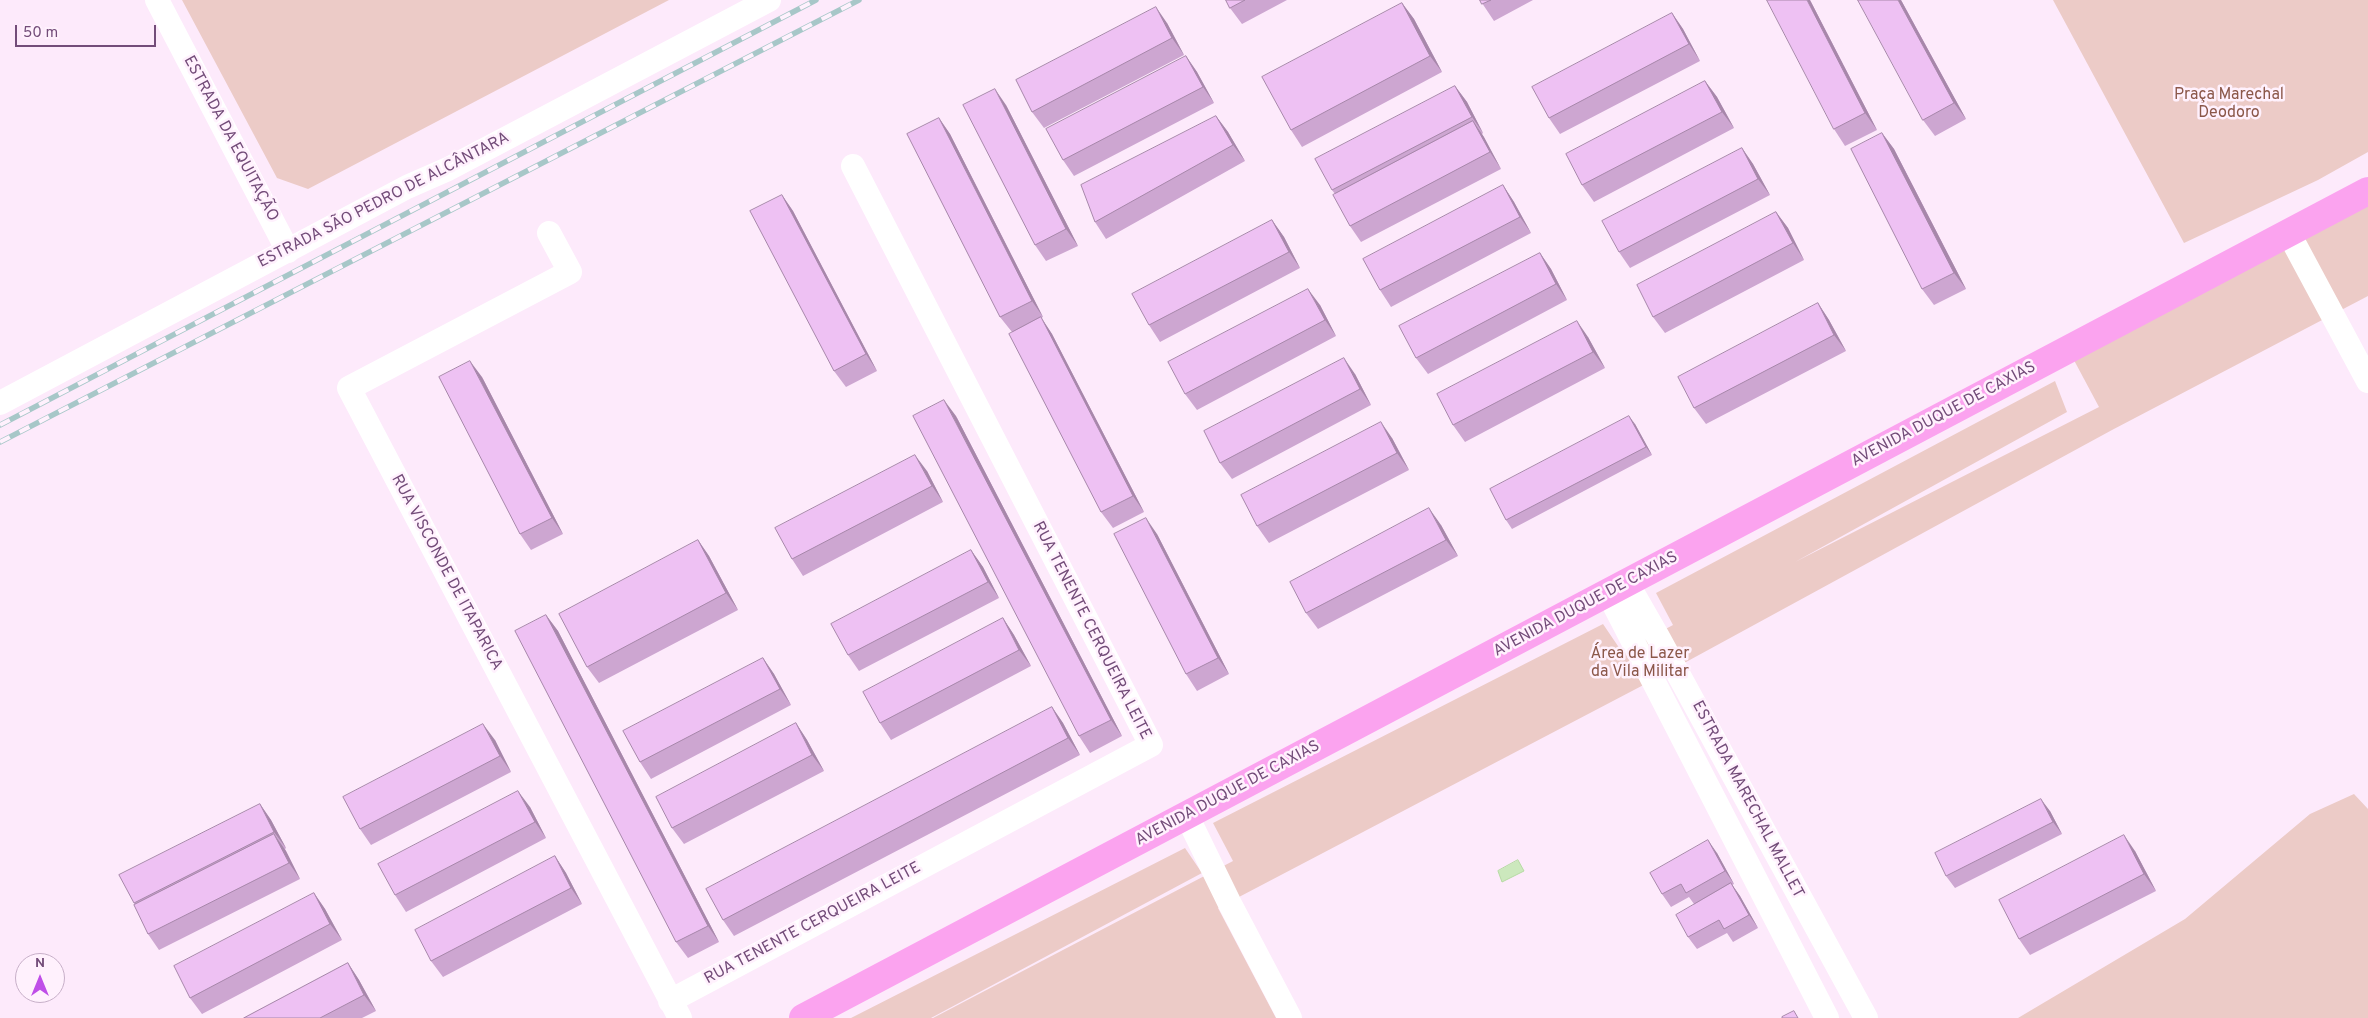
<!DOCTYPE html>
<html>
<head>
<meta charset="utf-8">
<style>
	body { margin:0 }
	#map { position:relative; width:2368px; height:1018px; overflow:hidden; background:#fdeafb; font-family:Overpass,sans-serif }
	canvas { display:block }
	.north { position:absolute; left:15px; top:953px; width:50px; height:50px; box-sizing:border-box; background:#fff1fd; border:1px solid #c7afc8; border-radius:50%; rotate:0deg; font-size:14px; font-weight:700; line-height:20px; text-align:center; color:#734c79 }
	.north::after { content:''; display:block; margin:auto; width:18px; height:22px; background:#bf4ee8; clip-path:polygon(50% 0,100% 100%,50% 72%,0 100%) }
	.scale { position:absolute; left:15px; top:25px; width:141px; height:22px; box-sizing:border-box; border:2px solid #734c79; border-top:0; padding-left:6px; font-size:15px; line-height:18px; white-space:nowrap; color:#734c79; -webkit-text-stroke:4px #fff1fd; paint-order:stroke }
</style>
</head>
<body>
<div id="map">
<canvas width="2368" height="1018"></canvas>
<div class="north">N</div>
<div class="scale">50 m</div>
</div>
<script>
const ctx = document.querySelector('canvas').getContext('2d');
ctx.lineJoin = 'round';
function fill(path, color) {
  ctx.fillStyle = color;
  ctx.fill(path, 'evenodd');
}
function strokePath(path, color, width, dash) {
  ctx.strokeStyle = color;
  ctx.lineWidth = width;
  ctx.lineCap = dash ? 'butt' : 'round';
  ctx.setLineDash(dash || []);
  ctx.stroke(path);
}
function label(font, color, halo, rows, align = 'center') {
  ctx.font = font + ' Overpass,sans-serif';
  ctx.lineWidth = 5;
  ctx.setLineDash([]);
  ctx.textBaseline = 'middle';
  ctx.strokeStyle = halo;
  ctx.fillStyle = color;
  for (const [text, x, y, turn = 0] of rows) {
    ctx.save();
    ctx.translate(x, y);
    ctx.rotate((+turn || 0) * Math.PI / 180);
    ctx.textAlign = isNaN(turn) ? turn : align;
    if (halo) ctx.strokeText(text, 0, 0);
    ctx.fillText(text, 0, 0);
    ctx.restore();
  }
}
const green = new Path2D(`
	M182 0H669L308 189 277 178Z
	M2053 0H2368V152L2318 180 2184 243Z
	M2368 196V296L2112 430 1653 680 1218 908 1276 1018H933L1233 861 1213 823 1603 624 1622 652 1673 625 1656 593 2055 381 2067 412 1795 562 2099 407 2068 349Z
	M2354 794 2368 809V1018H2018L2185 919 2310 814Z
	M1185 848 1202 873 931 1018H851Z`);
const water = new Path2D(`
	M1518 860 1524 871 1502 882 1498 871Z`);
const minor = new Path2D(`
	M157 0 288 251
	M2288 232 2368 381
	M549 233 570 272 349 388 680 1018
	M0 403 407 187 448 169 769 0
	M1627 583 1658 637 1866 1018
	M1608 593 1827 1018
	M1187 816 1229 902 1290 1018
	M670 1001 1151 745 853 166`);
const major = new Path2D(`
	M803 1018 2368 191`);
const rail = new Path2D(`
	M0 425 816 0
	M0 442 859 0`);
const wall = new Path2D(`
	M1226 0H1287L1242 24 1230 8Z
	M1480 0H1533L1494 21Z
	M1810 0 1877 130 1845 146 1834 129Z
	M1901 0 1966 119 1935 136 1923 120Z
	M1402 3 1414 19 1442 72 1302 147 1291 130Z
	M1672 13 1683 29 1700 61 1560 134 1549 118Z
	M1167 23 1184 55 1044 128 1032 112Z
	M1186 56 1197 72 1214 103 1074 176 1063 160Z
	M1705 81 1717 97 1734 128 1594 202 1582 185Z
	M1455 86 1467 102 1483 133 1482 134 1501 169 1361 242 1350 226 1335 194 1332 190Z
	M1006 105 1078 246 1046 261 1035 245Z
	M1216 116 1228 132 1245 161 1106 239 1095 222Z
	M939 118 950 134 1043 317 1041 318 1052 334 1144 512 1113 528 1101 512 1012 332 1000 317Z
	M1882 133 1894 149 1966 289 1934 305 1922 289Z
	M1742 148 1753 164 1770 195 1630 268 1619 252Z
	M1503 185 1514 202 1531 233 1391 307 1380 290Z
	M782 195 793 211 877 371 846 387 834 371Z
	M1776 212 1788 228 1804 260 1665 333 1653 317Z
	M1272 220 1284 237 1300 268 1160 342 1149 325Z
	M1540 253 1551 269 1567 300 1428 374 1416 358Z
	M1818 303 1829 320 1846 351 1706 424 1694 408Z
	M1320 305 1336 336 1197 410 1185 394Z
	M1588 337 1605 368 1465 442 1453 425Z
	M1355 374 1371 405 1232 479 1220 463Z
	M482 377 563 534 531 550 520 534Z
	M956 416 1122 736 1090 753 1079 736Z
	M1635 424 1652 455 1512 529 1506 520Z
	M1392 438 1409 470 1269 543 1257 526Z
	M927 471 943 502 803 576 792 559Z
	M1441 525 1458 556 1318 629 1306 613Z
	M1157 534 1229 674 1197 691 1186 674Z
	M698 540 709 556 738 610 599 683 587 667Z
	M971 550 983 567 999 598 859 671 848 655Z
	M546 615 558 631 719 942 688 958 676 942Z
	M1003 618 1014 635 1031 666 891 740 880 723Z
	M763 658 774 674 791 705 651 779 640 762Z
	M1052 707 1063 723 1080 755 734 936 723 920Z
	M796 723 807 740 824 771 684 844 672 828Z
	M495 740 511 772 371 845 360 829Z
	M260 804 271 820 286 848 285 849 300 879 159 950 148 934 134 903Z
	M530 807 546 838 406 912 395 895Z
	M2050 811 2062 834 1955 888 1946 876Z
	M2135 851 2156 891 2030 955 2019 939Z
	M1717 853 1734 884 1732 885 1740 896 1758 928 1733 942 1727 933 1697 949 1688 937 1694 904 1689 897 1671 907 1662 894Z
	M555 856 566 873 582 904 443 977 431 961Z
	M314 893 325 909 342 940 202 1014 190 998Z
	M348 963 359 980 376 1011 362 1018H244Z`);
const shadedWall = new Path2D(`
	M1807 0H1810L1877 130 1865 113Z
	M1898 0H1901L1966 119 1954 103Z
	M1402 3 1414 19 1442 72 1430 56Z
	M1156 7 1167 23 1184 55 1172 38Z
	M1672 13 1683 29 1700 61 1689 44Z
	M1186 56 1197 72 1214 103 1203 87Z
	M1705 81 1717 97 1734 128 1722 112Z
	M1455 86 1467 102 1483 133 1472 117Z
	M995 89 1006 105 1078 246 1066 229Z
	M1216 116 1228 132 1245 161 1233 145Z
	M939 118 950 134 1043 317 1032 301Z
	M1473 121 1484 137 1501 169 1490 152Z
	M1882 133 1894 149 1966 289 1954 273Z
	M1742 148 1753 164 1770 195 1758 179Z
	M1503 185 1514 202 1531 233 1520 217Z
	M782 195 793 211 877 371 866 354Z
	M1776 212 1788 228 1804 260 1793 243Z
	M1272 220 1284 237 1300 268 1289 252Z
	M1540 253 1551 269 1567 300 1556 284Z
	M1308 289 1320 305 1336 336 1325 320Z
	M1818 303 1829 320 1846 351 1834 335Z
	M1041 317 1052 334 1144 512 1133 496Z
	M1577 321 1588 337 1605 368 1593 352Z
	M1344 358 1355 374 1371 405 1360 389Z
	M470 361 482 377 563 534 552 518Z
	M944 400 956 416 1122 736 1111 720Z
	M1629 416 1635 424 1652 455 1646 447Z
	M1381 422 1392 438 1409 470 1397 453Z
	M915 455 927 471 943 502 932 486Z
	M1429 508 1441 525 1458 556 1446 540Z
	M1146 518 1157 534 1229 674 1218 658Z
	M698 540 709 556 738 610 726 593Z
	M971 550 983 567 999 598 988 582Z
	M546 615 558 631 719 942 708 926Z
	M1003 618 1014 635 1031 666 1019 650Z
	M763 658 774 674 791 705 780 689Z
	M1052 707 1063 723 1080 755 1068 738Z
	M796 723 807 740 824 771 812 755Z
	M483 724 495 740 511 772 500 756Z
	M518 791 530 807 546 838 535 822Z
	M2041 799 2050 811 2062 834 2053 822Z
	M260 804 271 820 286 848 274 832Z
	M274 834 286 851 300 879 289 863Z
	M2124 835 2135 851 2156 891 2144 874Z
	M1708 840 1717 853 1734 884 1725 871Z
	M555 856 566 873 582 904 571 888Z
	M1731 883 1740 896 1758 928 1749 915Z
	M314 893 325 909 342 940 330 924Z
	M348 963 359 980 376 1011 364 995Z`);
const building = new Path2D(`
	M1226 0H1245L1230 8Z
	M1480 0H1491L1482 4Z
	M1767 0H1807L1865 113 1834 129Z
	M1858 0H1898L1954 103 1923 120Z
	M1402 3 1430 56 1291 130 1262 77Z
	M1156 7 1172 38 1032 112 1016 80Z
	M1672 13 1689 44 1549 118 1532 87Z
	M1186 56 1203 87 1063 160 1046 129Z
	M1705 81 1722 112 1582 185 1566 154Z
	M1455 86 1472 117 1332 190 1315 159Z
	M995 89 1066 229 1035 245 963 105Z
	M1216 116 1233 145 1095 222 1081 185Z
	M939 118 1032 301 1000 317 907 134Z
	M1473 121 1490 152 1350 226 1333 195Z
	M1882 133 1954 273 1922 289 1851 149Z
	M1742 148 1758 179 1619 252 1602 221Z
	M1503 185 1520 217 1380 290 1363 259Z
	M782 195 866 354 834 371 750 211Z
	M1776 212 1793 243 1653 317 1637 285Z
	M1272 220 1289 252 1149 325 1132 294Z
	M1540 253 1556 284 1416 358 1399 326Z
	M1308 289 1325 320 1185 394 1168 362Z
	M1818 303 1834 335 1694 408 1678 377Z
	M1041 317 1133 496 1101 512 1009 334Z
	M1577 321 1593 352 1453 425 1437 394Z
	M1344 358 1360 389 1220 463 1204 431Z
	M470 361 552 518 520 534 439 377Z
	M944 400 1111 720 1079 736 913 416Z
	M1629 416 1646 447 1506 520 1490 489Z
	M1381 422 1397 453 1257 526 1241 495Z
	M915 455 932 486 792 559 775 528Z
	M1429 508 1446 540 1306 613 1290 582Z
	M1146 518 1218 658 1186 674 1114 534Z
	M698 540 726 593 587 667 559 614Z
	M971 550 988 582 848 655 831 624Z
	M546 615 708 926 676 942 515 631Z
	M1003 618 1019 650 880 723 863 692Z
	M763 658 780 689 640 762 623 731Z
	M1052 707 1068 738 723 920 706 889Z
	M796 723 812 755 672 828 656 797Z
	M483 724 500 756 360 829 343 797Z
	M518 791 535 822 395 895 378 864Z
	M2041 799 2053 822 1946 876 1935 853Z
	M260 804 274 832 134 903 119 875Z
	M274 834 289 863 148 934 134 905Z
	M2124 835 2144 874 2019 939 1999 900Z
	M1708 840 1725 871 1686 893 1681 884 1662 894 1650 873Z
	M555 856 571 888 431 961 415 930Z
	M1731 883 1749 915 1724 929 1719 920 1688 937 1676 915Z
	M314 893 330 924 190 998 174 966Z
	M348 963 364 995 320 1018H244Z
	M1794 1011 1798 1018H1782V1017Z`);
const parkNames = [
	["Praça Marechal",2229,96],
	["Deodoro",2229,114],
	["Área de Lazer",1640,655],
	["da Vila Militar",1640,673]
];
const streetNames = [
	["ESTRADA DA EQUITAÇÃO",230,139,62],
	["ESTRADA SÃO PEDRO DE ALCÂNTARA",384,201,-27],
	["AVENIDA DUQUE DE CAXIAS",1944,415,-28],
	["RUA VISCONDE DE ITAPARICA",446,573,62],
	["AVENIDA DUQUE DE CAXIAS",1586,605,-28],
	["RUA TENENTE CERQUEIRA LEITE",1091,631,63],
	["AVENIDA DUQUE DE CAXIAS",1228,794,-28],
	["ESTRADA MARECHAL MALLET",1747,800,62],
	["RUA TENENTE CERQUEIRA LEITE",813,924,-28]
];
fill(green, '#eccbc7');
fill(water, '#cce8bd');
strokePath(water, '#b6daa3', 1);
strokePath(minor, '#fff', 24);
strokePath(major, '#fba3ef', 28);
strokePath(rail, '#a7c7c8', 5.5);
strokePath(rail, '#fff1fd', 4, [11]);
fill(wall, '#cda6d1');
fill(shadedWall, '#a787aa');
fill(building, '#eec1f3');
strokePath(building, '#a787aa', 1);
label('16px', '#8b5749', '#fff1fd', parkNames);
label('16px', '#734c79', '#fff1fd', streetNames);
</script>
</body>
</html>
